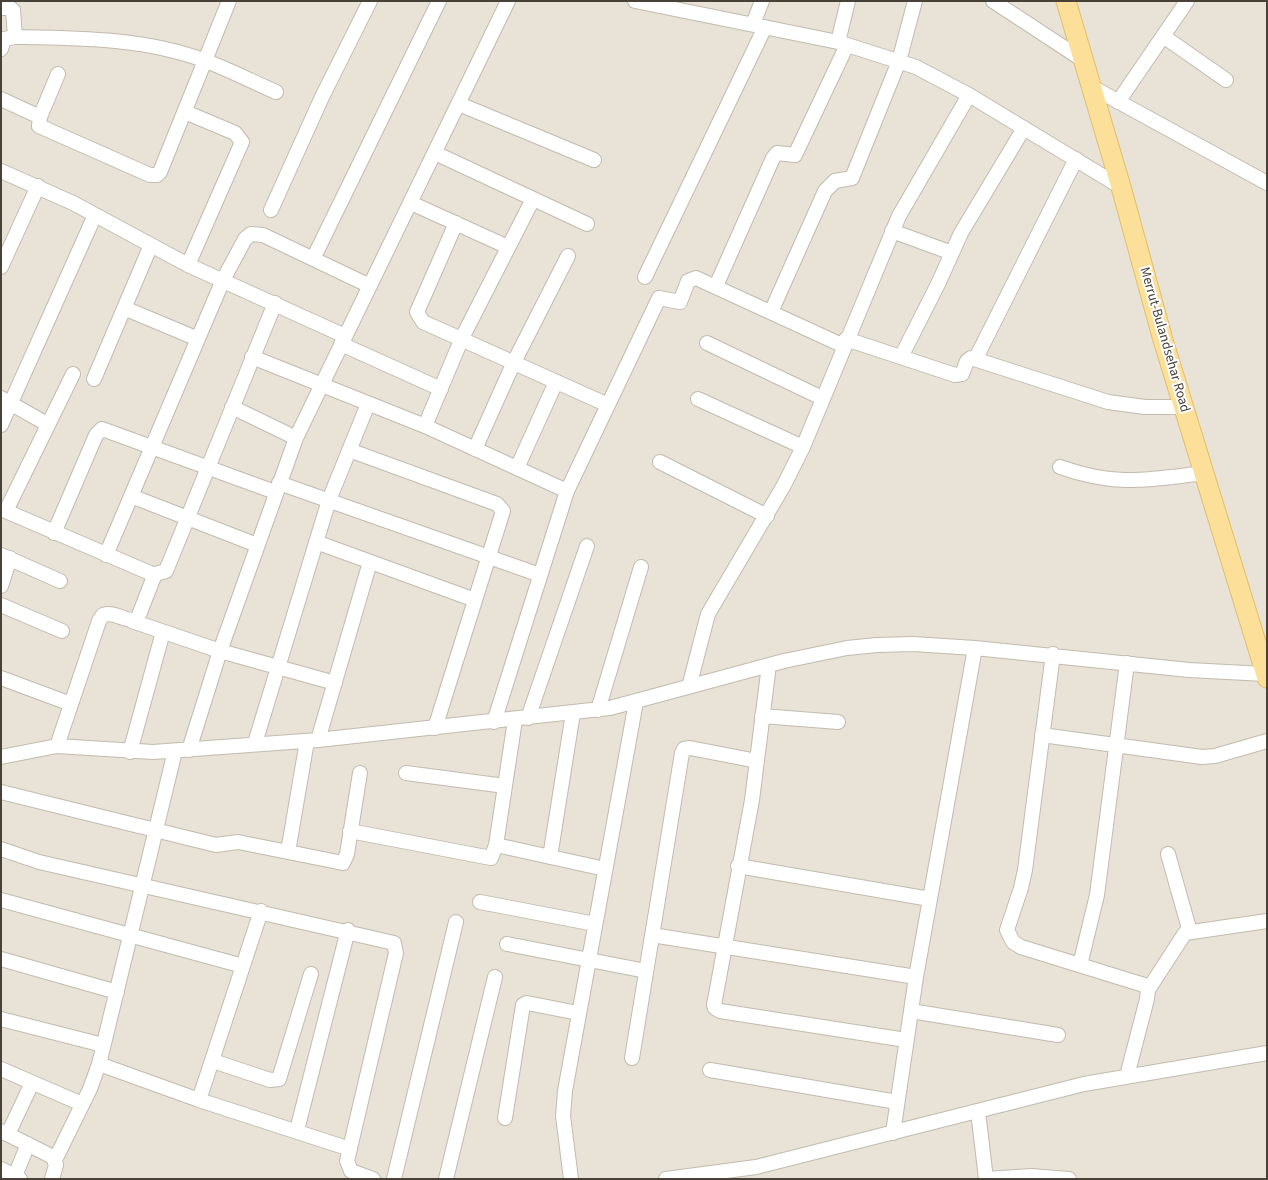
<!DOCTYPE html>
<html>
<head>
<meta charset="utf-8">
<style>
	body { margin:0 }
	#map { position:relative; width:1268px; height:1180px; overflow:hidden; background:#f4f0e8; font-family:"Source Sans 3",sans-serif }
	canvas { display:block }
	.frame { position:absolute; inset:0; border:2px solid #474137; pointer-events:none }
</style>
</head>
<body>
<div id="map">
<canvas width="1268" height="1180"></canvas>
<div class="frame"></div>
</div>
<script>
const ctx = document.querySelector('canvas').getContext('2d');
ctx.lineJoin = 'round';
function fill(path, color) {
  ctx.fillStyle = color;
  ctx.fill(path, 'evenodd');
}
function strokePath(path, color, width, dash) {
  ctx.strokeStyle = color;
  ctx.lineWidth = width;
  ctx.lineCap = dash ? 'butt' : 'round';
  ctx.setLineDash(dash || []);
  ctx.stroke(path);
}
function label(font, color, halo, rows, align = 'center') {
  ctx.font = font + ' "Source Sans 3",sans-serif';
  ctx.lineWidth = 4;
  ctx.setLineDash([]);
  ctx.textBaseline = 'middle';
  ctx.strokeStyle = halo;
  ctx.fillStyle = color;
  for (const [text, x, y, turn = 0] of rows) {
    ctx.save();
    ctx.translate(x, y);
    ctx.rotate((+turn || 0) * Math.PI / 180);
    ctx.textAlign = isNaN(turn) ? turn : align;
    if (halo) ctx.strokeText(text, 0, 0);
    ctx.fillText(text, 0, 0);
    ctx.restore();
  }
}
const residential = new Path2D(`
	M1 1H1267V1179H1Z`);
const minor = new Path2D(`
	M635 1 838 42 916 67 969 95 1121 187
	M993 1 1083 60
	M1 8H10L13 10 15 37 4 39 1 49
	M753 24 762 1
	M1163 36 1226 80
	M15 37C79 38 145 38 206 61 230 70 253 82 276 92
	M838 42 848 1
	M58 74 40 117 39 126 150 175H157L160 172 229 1
	M1090 86 1267 183
	M1 99 40 117
	M1118 102 1187 1
	M459 104 594 160
	M185 112 235 133 242 142 188 265
	M435 153 587 224
	M1 171 73 203 188 265 345 336
	M411 203 508 247
	M271 210 322 97 370 1
	M456 223 417 312 423 322 608 405
	M892 231 952 253
	M313 259 439 1
	M1 267 38 186
	M645 277 765 27
	M716 286 773 158 777 153 795 155 847 45
	M124 308 198 339
	M771 312 825 191 835 181 852 178 899 61 915 1
	M846 339 955 375 962 374 967 361 971 358 1108 402 1145 407H1183
	M707 343 822 398
	M341 344 441 389
	M252 357 425 426 567 491
	M901 357 938 284 961 233 1024 128
	M976 358 1076 159
	M94 379 151 245
	M1 398 47 424
	M698 399 803 447
	M232 407 296 438
	M1 425 95 215
	M425 426 462 338 533 199
	M475 449 514 362 568 256
	M349 450 497 504 503 511 435 728
	M660 462 767 516
	M1060 467C1117 487 1146 480 1204 473
	M517 468 556 382
	M279 483 540 575
	M131 496 257 545
	M1 509 150 573 155 574 166 571 275 303
	M6 511 73 374
	M54 533 96 435 102 429 275 492
	M316 542 475 600
	M1 555 60 581
	M106 555 223 280 245 239 251 234 263 235 370 286
	M1 586 10 558
	M1 605 62 631
	M132 621 220 651 335 683
	M1053 654 1025 870 1021 888 1007 930 1013 942 1021 947 1144 985 1148 990 1147 999 1127 1076
	M769 665 752 800 714 1005 715 1008 720 1011 906 1040
	M1 678 71 704
	M689 687 708 614 784 485 803 447 899 216 969 95
	M598 710 641 567
	M762 716 838 722
	M528 718 587 546
	M494 722 567 491 659 298 680 302 688 281 696 278 844 346
	M1042 735 1202 757 1215 756 1267 741
	M318 740 370 562
	M255 743 329 500 368 404
	M57 746 99 621 103 615C115 611 125 622 137 620L155 574
	M189 750 220 651 296 438 508 1
	M130 752 163 632
	M1 757 57 746 153 752 318 740 610 708 784 661 847 648 877 645 913 644 975 648 1189 670 1265 674
	M406 773 505 786
	M1 792 216 845 238 842 343 863 347 854 360 773
	M350 831 491 858 496 845 515 720
	M496 845 605 869
	M1 849 39 862 394 943 396 953 347 1161 351 1171 373 1179
	M288 852 307 741
	M1168 854 1190 932
	M550 857 573 713
	M738 866 930 899
	M1 900 243 966
	M480 902 595 924
	M652 935 916 977
	M507 944 646 971
	M1 959 117 992
	M1080 965 1097 895 1127 663
	M1148 990 1185 933 1267 921
	M911 1011 1058 1035
	M1 1019 103 1045
	M632 1058 682 753 684 749 690 748 757 761
	M213 1061 270 1080 279 1079 311 974
	M99 1064 199 1100 350 1149
	M1 1069 82 1104
	M710 1070 897 1102
	M199 1100 261 911
	M978 1111 986 1179 1031 1176 1069 1179
	M505 1118 523 1005 527 1003 578 1013
	M297 1130 348 930
	M1 1131 53 1157 56 1165 52 1179
	M893 1133 916 977 975 648
	M8 1134 32 1083
	M55 1160 90 1089 99 1064 175 751
	M1 1169 20 1179
	M15 1176 28 1144
	M394 1179 456 922
	M446 1179 495 977
	M571 1179 563 1116 565 1091 636 702
	M666 1179 756 1167 1084 1084 1267 1053`);
const major = new Path2D(`
	M1066 1 1121 187 1163 340 1267 678`);
const streetNames = [
	["Merrut-Bulandsehar Road",1164,340,74]
];
fill(residential, '#e8e2d7');
strokePath(minor, '#c2bbae', 16);
strokePath(major, '#e2be69', 21);
strokePath(minor, '#fff', 14);
strokePath(major, '#fce099', 19);
label('14px', '#474137', '#fff', streetNames);
</script>
</body>
</html>
